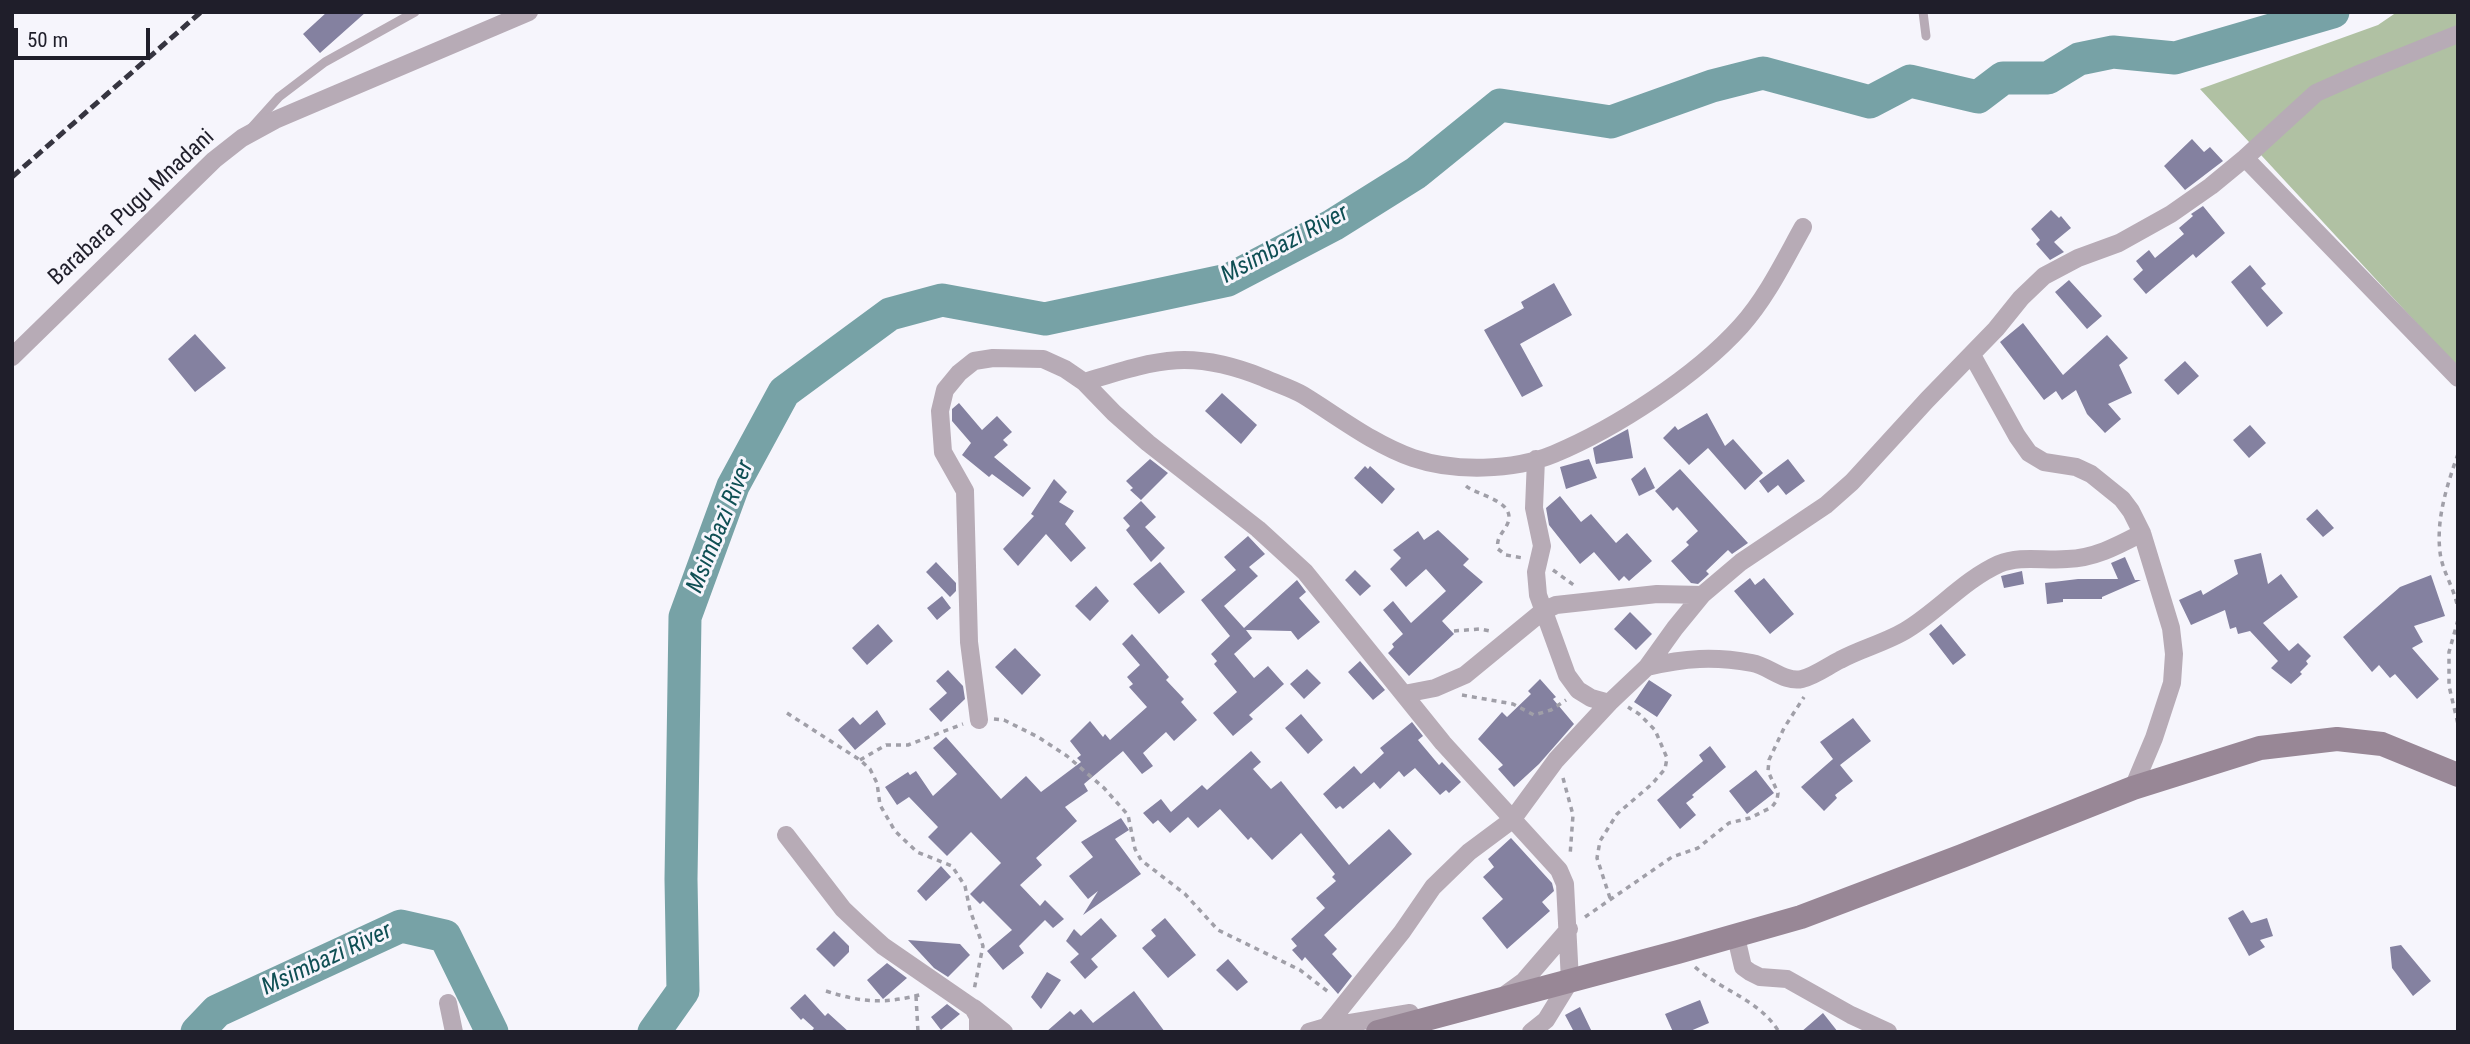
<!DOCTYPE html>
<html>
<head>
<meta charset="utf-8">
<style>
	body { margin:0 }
	#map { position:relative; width:2470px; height:1044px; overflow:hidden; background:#f6f5fc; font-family:"Roboto Condensed",sans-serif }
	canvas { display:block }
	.frame { position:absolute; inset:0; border:14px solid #1f1e2a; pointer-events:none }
	.scale { position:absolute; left:14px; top:28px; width:136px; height:32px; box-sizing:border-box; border:4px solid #1f1e2a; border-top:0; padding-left:9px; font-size:21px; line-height:24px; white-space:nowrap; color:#1f1e2a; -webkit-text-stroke:5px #f6f5fc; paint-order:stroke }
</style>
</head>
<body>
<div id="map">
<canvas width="2470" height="1044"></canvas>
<div class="frame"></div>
<div class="scale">50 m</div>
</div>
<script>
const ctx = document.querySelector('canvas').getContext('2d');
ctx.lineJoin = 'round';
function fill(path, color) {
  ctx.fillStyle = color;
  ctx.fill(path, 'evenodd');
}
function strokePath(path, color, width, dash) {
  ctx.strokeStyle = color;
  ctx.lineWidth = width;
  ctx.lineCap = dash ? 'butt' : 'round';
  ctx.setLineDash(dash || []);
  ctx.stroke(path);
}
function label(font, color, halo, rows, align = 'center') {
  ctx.font = font + ' "Roboto Condensed",sans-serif';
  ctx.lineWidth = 6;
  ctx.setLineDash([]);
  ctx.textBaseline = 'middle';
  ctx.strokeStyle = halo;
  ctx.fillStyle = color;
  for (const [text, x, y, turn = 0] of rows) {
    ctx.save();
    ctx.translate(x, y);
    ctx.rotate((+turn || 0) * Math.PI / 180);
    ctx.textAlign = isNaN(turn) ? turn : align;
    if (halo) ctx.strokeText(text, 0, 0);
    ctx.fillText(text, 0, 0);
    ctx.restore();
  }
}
const forest = new Path2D(`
	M2397 12H2458V368L2200 89 2378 25Z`);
const river = new Path2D(`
	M197 1032 217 1011 401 926 445 936 492 1032
	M654 1032 683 991 681 879 685 617 733 486 784 392 890 314 942 300 1045 319 1228 280 1333 225 1416 173 1500 105 1611 122 1712 86 1763 73 1870 102 1910 81 1978 97 2003 78H2048L2079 59 2113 52 2175 58 2333 12`);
const building = new Path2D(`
	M327 12H366L320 53 303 34Z
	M2192 139 2204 152 2210 147 2223 161 2185 190 2164 166Z
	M2203 206 2225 233 2196 258 2193 254 2146 294 2133 279 2143 270 2136 261 2149 250 2155 258 2184 234 2179 228 2193 216 2191 214Z
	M2051 210 2059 218 2061 216 2071 228 2054 242 2064 252 2050 260 2036 244 2040 240 2031 229Z
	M2250 265 2266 284 2261 288 2283 313 2267 327 2231 282Z
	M2069 280 2102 316 2087 329 2055 292Z
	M1554 283 1572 315 1520 344 1543 386 1522 397 1484 330 1524 308 1521 302Z
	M2023 323 2063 375 2107 335 2128 358 2119 365 2132 393 2108 404 2121 419 2105 433 2087 414 2076 390 2062 400 2056 391 2044 400 2000 342Z
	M195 334 226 368 195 392 168 359Z
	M2185 361 2199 376 2178 395 2164 380Z
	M1222 393 1257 425 1241 444 1205 411Z
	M959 403 982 430 997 416 1012 432 1003 440 1008 445 994 457 1031 488 1023 497 992 474 989 477 962 455 971 443 952 421V409Z
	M1707 413 1725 446 1733 439 1763 473 1745 490 1708 448 1689 465 1663 438 1675 426 1678 430Z
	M2250 425 2266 443 2249 458 2233 440Z
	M1628 429 1633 458 1596 464 1593 448Z
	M1150 459 1168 473 1141 500 1130 490 1133 488 1126 481Z
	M1589 459 1597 478 1566 489 1560 467Z
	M1788 459 1805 481 1786 495 1778 485 1768 493 1759 481Z
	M1365 466 1368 469 1370 466 1395 489 1382 504 1354 478Z
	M1645 467 1655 488 1639 496 1631 479Z
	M1680 469 1748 543 1732 554 1728 550 1706 571 1709 574 1698 584 1691 583 1671 561 1689 545 1686 542 1698 531 1677 507 1673 511 1655 491Z
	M1054 479 1067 492 1059 502 1074 511 1065 524 1086 548 1071 562 1046 534 1018 566 1003 549 1034 516 1031 514Z
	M1560 496 1581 522 1591 514 1616 543 1627 533 1652 561 1629 581 1624 576 1619 581 1594 552 1580 564 1549 525 1546 508Z
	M1141 501 1156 517 1145 527 1165 548 1151 562 1126 530 1130 526 1123 518Z
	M2317 509 2334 528 2323 537 2306 519Z
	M1438 530 1469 559 1463 565 1483 582 1442 621 1454 634 1409 676 1388 653 1394 647 1392 644 1403 634 1383 610 1393 601 1411 623 1446 591 1426 569 1406 587 1390 569 1401 558 1393 550 1418 531 1424 540Z
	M1248 536 1265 554 1249 567 1258 576 1224 606 1244 628 1297 580 1306 592 1299 598 1320 622 1298 640 1291 631 1246 630 1252 638 1234 654 1254 678 1268 666 1284 684 1249 715 1253 719 1233 736 1213 713 1237 692 1214 664 1217 661 1211 654 1230 636 1201 600 1236 570 1224 557Z
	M2261 553 2268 584 2281 574 2298 597 2263 623 2289 651 2298 643 2311 656 2306 661 2308 664 2300 672 2302 674 2291 684 2271 668 2278 661 2250 631 2238 634 2236 627 2230 629 2225 610 2191 625 2179 600 2201 590 2203 595 2238 574 2234 560Z
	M2125 557 2135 580H2141L2102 597V599H2063V602L2047 604 2045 583 2078 579H2118L2111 563Z
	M936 562 956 583V591L950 597 926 572Z
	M1160 562 1185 592 1159 614 1133 584Z
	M1355 570 1371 586 1360 596 1345 580Z
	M2022 571 2024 584 2004 588 2001 576Z
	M2431 575 2445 616 2414 626 2423 642 2412 648 2439 679 2417 699 2395 674 2390 678 2379 665 2372 672 2343 637 2400 587Z
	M1750 578 1755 585 1764 578 1794 614 1770 634 1734 591Z
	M1096 586 1109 601 1090 621 1075 606Z
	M942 596 951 608 937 620 927 608Z
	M1630 612 1652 634 1636 650 1614 629Z
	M878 624 893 641 867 665 852 648Z
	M1941 624 1966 655 1953 665 1929 634Z
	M1132 634 1169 677 1166 680 1184 699 1181 702 1197 720 1174 741 1166 732 1143 753 1153 766 1142 774 1123 751 1084 784 1088 791 1065 807 1077 821 1036 858 1042 865 1020 885 1040 906 1045 900 1064 919 1053 928 1045 920 1019 946 1024 953 1003 970 987 951 1012 930 983 901 980 904 970 894 1001 863 971 832 947 856 928 837 938 827 909 797 897 805 885 787 908 772 910 775 916 771 933 796 957 774 933 748 946 737 1001 799 1026 776 1041 792 1081 762 1077 758 1081 755 1070 741 1090 721 1103 737 1105 734 1110 740 1147 707 1129 687 1133 684 1127 677 1140 665 1122 644Z
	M1015 648 1041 675 1022 695 995 667Z
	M1360 661 1385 690 1373 700 1348 672Z
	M1307 669 1321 683 1304 699 1290 684Z
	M948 670 963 686 965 699 941 722 929 709 947 693 936 681Z
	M1540 679 1556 697 1553 699 1574 724 1539 764 1514 787 1498 769 1503 765 1478 739 1502 712 1507 717 1531 694 1528 691Z
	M1649 680 1672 695 1657 717 1634 702Z
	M877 710 886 724 855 750 838 730 853 717 860 725Z
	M1301 714 1323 740 1308 754 1285 728Z
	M1853 718 1871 741 1840 765 1853 781 1835 795 1837 798 1824 811 1801 787 1833 759 1820 742Z
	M1412 722 1423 736 1418 740 1439 765 1442 762 1461 782 1449 793 1446 790 1440 795 1415 768 1404 777 1399 771 1380 789 1374 782 1343 809 1340 806 1336 809 1323 794 1354 766 1361 774 1384 753 1380 748Z
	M1710 746 1726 767 1692 795 1694 797 1686 803 1696 815 1680 829 1657 800 1703 761 1699 755Z
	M1251 751 1261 762 1253 769 1271 789 1281 781 1349 865 1389 829 1412 854 1324 935 1337 949 1332 954 1352 976 1338 994 1305 957 1302 961 1292 950 1297 946 1291 939 1325 908 1316 898 1336 881 1332 877 1335 874 1301 833 1272 860 1251 837 1248 840 1220 809 1198 828 1188 817 1170 833 1158 820 1153 824 1143 813 1161 799 1171 812 1202 785 1207 790Z
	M1756 770 1774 793 1747 814 1729 791Z
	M1121 818 1129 830 1115 839 1141 874 1083 915 1098 891 1088 899 1069 876 1093 857 1081 842Z
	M1511 838 1552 883 1554 891 1542 902 1550 911 1507 949 1482 918 1503 899 1483 877 1494 867 1488 859Z
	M941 866 951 877 926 901 917 891Z
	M2243 910 2251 923 2267 918 2273 936 2260 940 2265 947 2249 956 2228 918Z
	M1101 918 1117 936 1091 959 1098 967 1085 979 1070 962 1079 954 1066 941 1074 929 1081 936Z
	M1165 918 1196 955 1168 978 1142 948 1156 936 1151 930Z
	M834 931 849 946V952L834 967 816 949Z
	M908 940 960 944 970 955 948 977 934 968Z
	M2401 945 2431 981 2413 996 2392 968 2390 947Z
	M1228 959 1248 982 1237 991 1216 970Z
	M887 963 907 978 883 999 867 980Z
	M1047 972 1061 980 1041 1009 1031 997Z
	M1134 991 1165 1032H1046L1070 1011 1074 1015 1081 1009 1093 1023Z
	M805 994 825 1016 828 1013 849 1032H811L814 1028 803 1018 801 1020 790 1008Z
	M1700 1000 1709 1023 1688 1032H1673L1665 1014Z
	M947 1004 960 1014 941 1030 931 1017Z
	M1580 1007 1592 1032H1574L1565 1015Z
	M1823 1013 1838 1032H1801Z`);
const path = new Path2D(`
	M2458 454C2447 485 2436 519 2440 552 2442 572 2456 590 2458 611
	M1466 486C1477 495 1510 500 1509 518 1508 530 1495 535 1498 549L1506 555 1523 558
	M1553 570 1575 586
	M2458 620 2449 652V686L2458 724
	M1454 631 1480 629 1490 631
	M1462 695 1513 704 1534 715 1551 710 1566 700
	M787 713 860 760 870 769 877 783 880 805 895 831 917 852 952 866 965 886 970 910 983 946 974 990
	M994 719 1004 720 1038 737 1067 756 1104 788 1128 815 1135 849 1141 860 1185 894 1218 930 1300 970 1331 994
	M860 760 886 745H908L963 724
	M1563 778 1573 815 1570 856
	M1610 898 1597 858 1600 841 1617 814 1652 784 1665 769 1667 758 1655 730 1639 714 1628 707
	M1585 917 1672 857 1698 848 1729 823 1750 818 1772 807 1777 800 1778 793 1768 771 1769 760 1784 728 1804 697
	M1695 967C1722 991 1760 1000 1779 1032
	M826 991C863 1003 886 1004 923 994
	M916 996 918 1032`);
const lane = new Path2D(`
	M1923 12 1926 36
	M252 127 279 97 325 62 415 12`);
const street = new Path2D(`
	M2245 158 2458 378
	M1972 355 2017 436 2029 453 2044 462 2076 467 2091 474 2122 499 2131 511 2142 533 2171 628 2174 654 2172 683 2154 738 2133 788
	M12 357 214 160 242 138 275 120 529 12
	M1084 382C1157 360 1190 348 1264 378 1277 384 1291 388 1303 395 1339 417 1373 444 1413 458 1454 472 1513 471 1554 454 1616 428 1696 376 1741 326 1767 297 1784 261 1803 227
	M1536 459 1534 508 1542 546 1536 572 1538 595 1567 675 1578 690 1591 698 1609 703
	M1647 667C1685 658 1714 656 1752 663 1769 666 1785 683 1802 679 1815 676 1828 666 1840 660 1862 648 1888 642 1908 629 1940 609 1964 580 1999 564 2020 555 2045 561 2067 559 2095 558 2117 546 2142 533
	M1404 694 1435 688 1465 675 1543 611 1556 605 1657 594 1702 595
	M979 720 969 642 965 491 943 452 940 411 945 390 959 373 974 361 993 358 1043 359 1065 369 1084 382 1114 413 1148 443 1258 529 1305 572 1443 743 1559 870 1565 884 1570 981 1546 1020 1531 1032
	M786 835 843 909 862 927 883 946 973 1008 978 1017V1032
	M1736 937 1743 967 1750 972 1760 977 1787 979 1851 1015 1888 1032
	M1506 994 1524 981 1569 929
	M448 1003 454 1032
	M974 1008 1004 1032
	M1326 1027 1402 932 1433 887 1469 852 1512 820 1556 760 1609 703 1647 667 1675 628 1702 595 1741 562 1826 505 1852 482 1927 400 1996 329 2021 298 2044 276 2078 258 2119 243 2171 214 2211 186 2245 158 2316 93 2361 73 2458 34
	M1309 1032 1326 1027 1410 1013`);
const secondary = new Path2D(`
	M1378 1032 1678 952 1801 917 1962 856 2133 788 2260 748 2337 739 2382 744 2458 775`);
const rail = new Path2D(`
	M12 177 201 12`);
const streetNames = [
	["Barabara Pugu Mnadani",132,208,-43]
];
const waterNames = [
	["Msimbazi River",1285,245,-28],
	["Msimbazi River",721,527,-68],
	["Msimbazi River",327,960,-25]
];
fill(forest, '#b0c1a3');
strokePath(river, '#77a2a6', 33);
fill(building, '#8481a0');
strokePath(path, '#a09fa8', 3.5, [5, 5]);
strokePath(lane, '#b7abb6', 9);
strokePath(street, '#b7abb6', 18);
strokePath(secondary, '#988796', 24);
strokePath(rail, '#363540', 5, [10, 5]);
label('23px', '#1f1e2a', '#f6f5fc', streetNames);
label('italic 24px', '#0f4f54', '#f6f5fc', waterNames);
</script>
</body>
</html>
